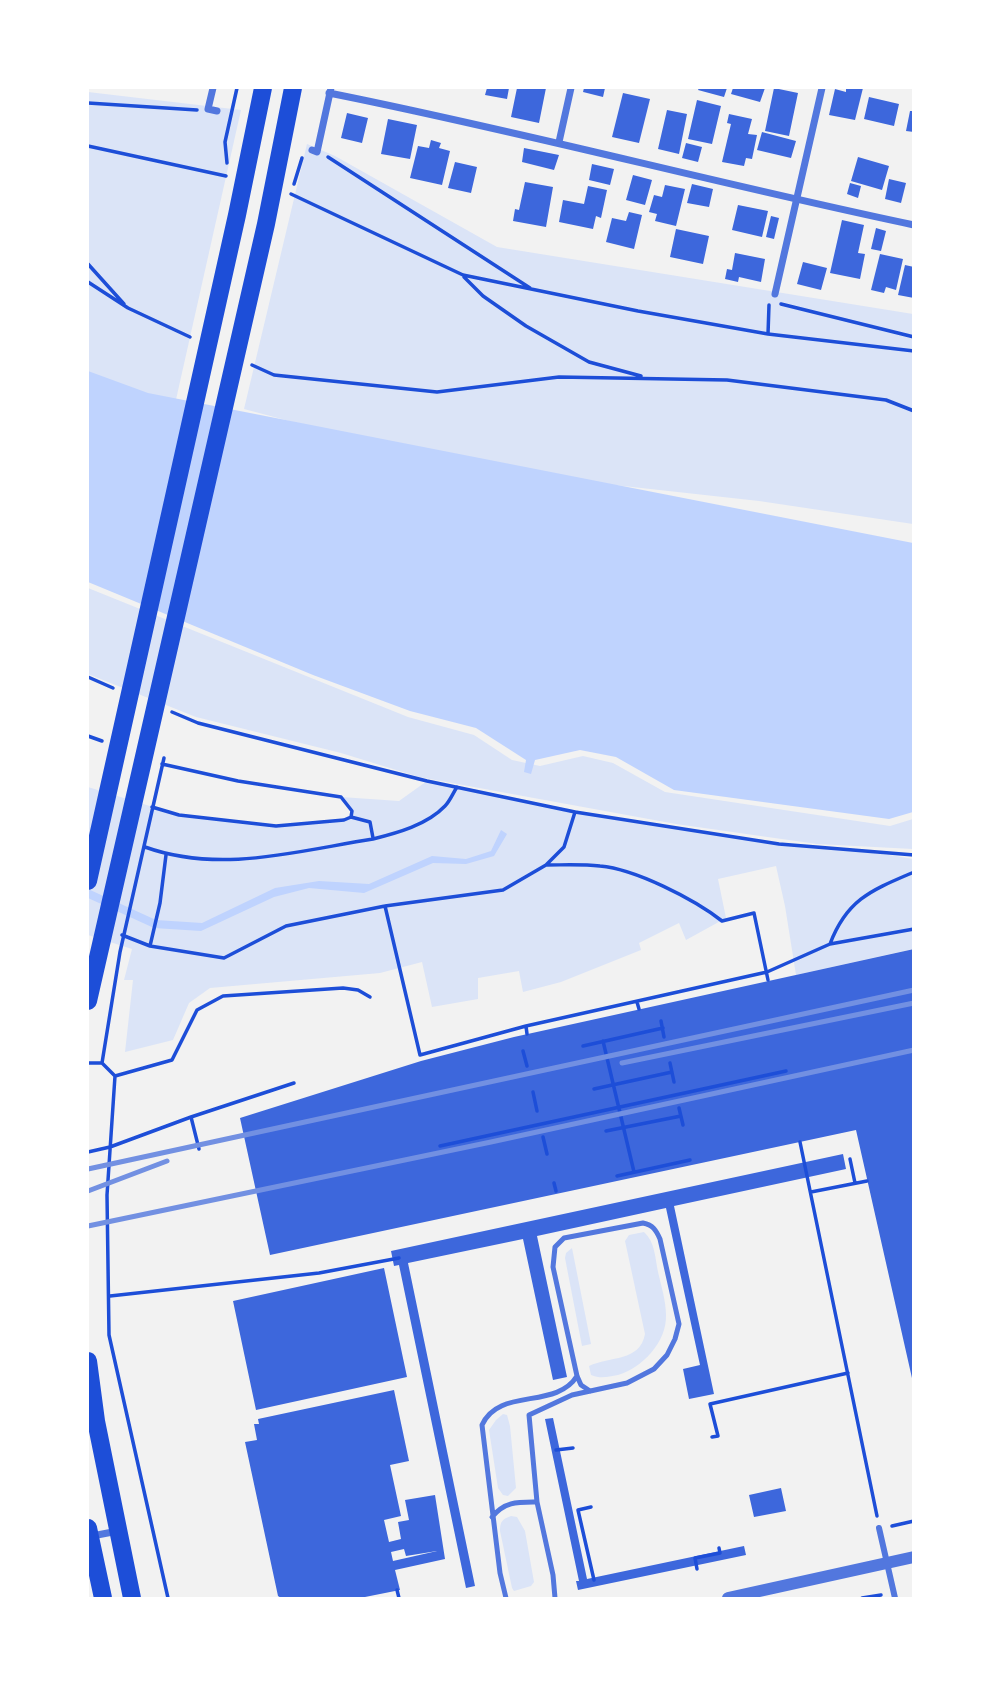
<!DOCTYPE html>
<html>
<head>
<meta charset="utf-8">
<style>
	body { margin:0 }
	#map { position:relative; width:1001px; height:1686px; overflow:hidden; background:#f2f2f2; font-family:Karla,sans-serif }
	canvas { display:block }
	.frame { position:absolute; inset:0; border:89px solid #fff; pointer-events:none }
</style>
</head>
<body>
<div id="map">
<canvas width="1001" height="1686"></canvas>
<div class="frame"></div>
</div>
<script>
const ctx = document.querySelector('canvas').getContext('2d');
ctx.lineJoin = 'round';
function fill(path, color) {
  ctx.fillStyle = color;
  ctx.fill(path, 'evenodd');
}
function strokePath(path, color, width, dash) {
  ctx.strokeStyle = color;
  ctx.lineWidth = width;
  ctx.lineCap = dash ? 'butt' : 'round';
  ctx.setLineDash(dash || []);
  ctx.stroke(path);
}
const green = new Path2D(`
	M88 92 241 110 175 404 88 375Z
	M307 144 335 156 497 247 913 314V524L759 501 587 482 387 447 244 409Z
	M88 588 408 717 474 735 512 760 540 766 583 756 613 763 665 792 890 826 913 819V849L817 844 676 824 419 777 341 753 196 717 88 674Z
	M427 781C542 805 658 826 775 843 821 850 868 850 913 859V949L796 975 785 906 776 866 718 879 726 918 686 940 679 923 639 943 641 950 561 982 523 992 519 971 478 978V999L432 1007 422 962 380 973 210 988 189 1003 173 1040 125 1052 133 980H124L132 949 88 935V787L179 815 276 826 344 820 351 817 352 811 341 797 399 801Z
	M644 1232C655 1242 655 1257 658 1272 661 1285 666 1301 666 1315 667 1342 642 1368 618 1375 608 1377 600 1379 591 1375L589 1366C610 1356 640 1362 645 1334L625 1241 629 1235Z
	M572 1248 591 1344 582 1346 565 1258 566 1253Z
	M503 1414 507 1415 510 1426 516 1488 508 1496 503 1495 498 1488 489 1430 496 1420Z
	M511 1516 517 1517 525 1531 534 1582 531 1586 514 1591 512 1588 500 1531C500 1522 502 1519 511 1516Z`);
const water = new Path2D(`
	M88 371 148 393 913 543V812L889 819 674 790 616 757 580 750 535 760 531 774 524 772 526 760 476 728 410 711 313 675 88 582Z
	M501 830 507 834 494 856 466 864 433 863 364 893 309 888 274 897 201 931 154 928 88 898V889L156 920 202 923 275 888 319 881 369 884 432 856 466 859 491 851Z`);
const building = new Path2D(`
	M487 88H509L507 99 485 95Z
	M517 88H546L539 123 511 117Z
	M584 88H605L603 97 583 92Z
	M699 88H727L724 97 698 90Z
	M733 88H765L760 102 731 94Z
	M774 88 798 93 789 136 765 131Z
	M846 88H863L855 120 829 115 835 89 846 92Z
	M623 93 650 99 639 143 612 137Z
	M869 97 899 104 894 126 864 119Z
	M697 100 721 106 712 144 688 139Z
	M667 110 687 114 679 154 658 149Z
	M910 111H914V132L906 131Z
	M347 113 368 118 362 143 341 138Z
	M729 114 752 119 748 134 757 135 752 159 746 158 744 166 722 162 731 124 727 123Z
	M388 119 417 125 410 159 381 154Z
	M762 132 796 141 791 158 757 150Z
	M431 140 441 143 439 148 450 151 442 185 410 178 418 146 429 148Z
	M686 143 702 147 698 162 682 158Z
	M524 148 559 155 554 170 522 162Z
	M858 157 889 166 882 190 851 181Z
	M455 162 477 167 471 193 448 188Z
	M592 164 614 169 610 185 589 180Z
	M633 175 652 180 645 205 626 200Z
	M889 179 906 183 901 203 885 199Z
	M525 182 553 187 546 227 513 221 515 209 519 210Z
	M850 183 861 186 858 198 847 194Z
	M692 184 713 189 709 207 687 203Z
	M665 185 685 189 676 226 655 221 657 214 649 212 654 195 662 197Z
	M588 186 607 190 601 218 596 216 593 229 559 222 563 200 584 204Z
	M738 205 768 211 762 237 732 230Z
	M629 212 642 215 634 249 606 242 612 218 626 221Z
	M771 216 779 218 774 239 766 237Z
	M842 220 864 225 858 253 865 254 860 279 830 273Z
	M876 228 886 231 881 251 871 249Z
	M676 229 709 236 703 264 670 257Z
	M735 253 765 259 761 282 739 277 738 282 725 279 727 269 732 270Z
	M880 254 903 259 896 290 886 287 884 293 871 290Z
	M803 262 827 268 821 290 797 284Z
	M905 265 914 267V298L898 295Z
	M914 949V1387L856 1130 270 1255 240 1118 421 1061 514 1037Z
	M843 1154 846 1169 674 1206 714 1394 689 1399 683 1369 700 1365 666 1208 537 1236 567 1377 553 1380 523 1239 408 1263 475 1586 466 1588 399 1265 394 1266 391 1251Z
	M384 1268 407 1377 256 1410 233 1301Z
	M394 1390 409 1461 390 1465 401 1516 384 1520 389 1542 401 1539 398 1522 409 1520 405 1500 435 1495 445 1559 395 1570 400 1590 360 1598H281L278 1596 245 1442 257 1440 254 1424H259L258 1419ZM404 1549 406 1556 437 1551 393 1561 391 1552Z
	M553 1418 587 1579 744 1546 746 1555 578 1590 576 1581H579L545 1419Z
	M781 1488 786 1511 754 1517 749 1495Z`);
const path = new Path2D(`
	M88 103 197 110
	M88 146 226 176
	M328 157 530 288
	M227 163 225 142 237 88
	M294 184 302 158
	M291 194 463 275 638 311 768 334 914 351
	M88 264 124 304
	M464 277 483 296 526 326 589 362 641 376
	M88 282 128 308 190 337
	M781 304 914 337
	M768 334 769 305
	M252 365 274 375 437 392 559 377 727 380 886 400 914 411
	M88 677 113 688
	M172 712 198 723 427 781 575 812 779 844 914 855
	M88 736 102 741
	M164 758 120 952 102 1063 115 1076 107 1195 109 1335 168 1598
	M152 807 179 815 276 826 344 820 351 817 352 811 341 797 238 781 162 764
	M351 817 370 822 373 838
	M145 847C220 874 297 851 373 839 397 833 427 825 445 806 450 801 453 793 457 787
	M546 865C564 865 582 864 600 866 635 869 694 899 722 921L754 913 768 980
	M385 906 420 1055 526 1026 767 972 830 944 914 929
	M122 935 150 946 224 958 286 926 385 906 503 890 546 865 564 847 575 812
	M830 944C847 899 872 890 914 872
	M150 946 160 903 166 855
	M637 1002 639 1009
	M661 1021 664 1037
	M526 1026 527 1034
	M603 1041 634 1172
	M583 1046 663 1028
	M523 1051 527 1066
	M88 1063H102
	M670 1063 674 1082
	M115 1076 172 1060 197 1010 223 996 343 988 358 990 370 997
	M594 1089 672 1072
	M533 1092 537 1111
	M679 1108 683 1125
	M191 1117 294 1083
	M606 1131 681 1116
	M543 1137 547 1154
	M800 1142 877 1516
	M440 1146 786 1071
	M88 1152 110 1147 191 1117 199 1149
	M850 1159 855 1183
	M617 1176 690 1160
	M554 1183 556 1191
	M811 1192 867 1181
	M110 1296 319 1273 399 1258
	M712 1437 718 1436 710 1404 848 1373
	M556 1450 573 1448
	M591 1507 578 1510 594 1580
	M892 1526 914 1521
	M697 1569 695 1558 720 1553 719 1548
	M397 1590 399 1598
	M862 1598 881 1595`);
const service = new Path2D(`
	M492 1517C505 1501 518 1502 537 1502
	M506 1598 500 1573 482 1425C499 1387 556 1410 577 1376
	M555 1598 553 1575 537 1502 529 1415 572 1395 627 1383 654 1369 667 1355 675 1339 679 1324 660 1239C656 1230 653 1225 643 1223L564 1238 555 1247 553 1267 577 1376 581 1385 590 1391`);
const pedestrian = new Path2D(`
	M879 1528 895 1598`);
const minor = new Path2D(`
	M213 88 208 109 217 111
	M329 93C525 132 718 184 914 225
	M559 142 571 88
	M312 150 317 152 331 88
	M775 294 822 88
	M92 1536 118 1531`);
const tertiary = new Path2D(`
	M728 1598 914 1557`);
const primary = new Path2D(`
	M88 881 237 215 263 88
	M88 1001 266 224 293 88
	M88 1361 96 1421 132 1598
	M88 1528 103 1598`);
const rail = new Path2D(`
	M622 1063 914 1003
	M88 1169 914 990
	M88 1191 167 1161
	M88 1226 491 1142 914 1050`);
fill(green, '#dbe4f7');
fill(water, '#bfd3fe');
fill(building, '#3d67dc');
strokePath(path, '#1d4ed8', 3.5);
strokePath(service, '#5277de', 5);
strokePath(pedestrian, '#5277de', 6);
strokePath(minor, '#5277de', 7);
strokePath(tertiary, '#5277de', 12);
strokePath(primary, '#1d4ed8', 18);
strokePath(rail, '#7290e2', 5);
</script>
</body>
</html>
